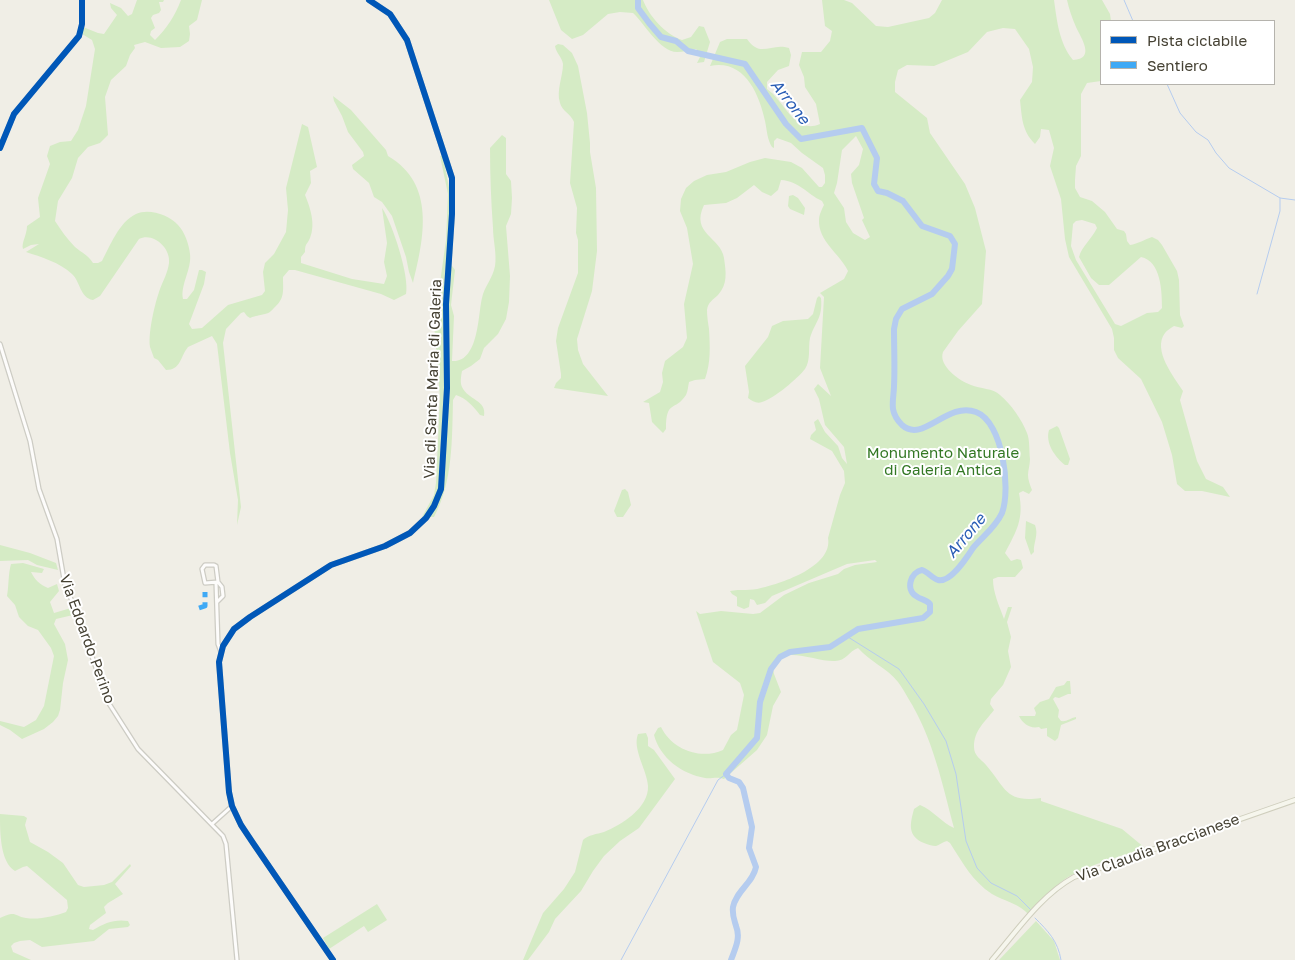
<!DOCTYPE html>
<html>
<head>
<meta charset="utf-8">
<style>
	body { margin:0 }
	#map { position:relative; width:1295px; height:960px; overflow:hidden; background:#f0eee6; font-family:"Golos Text",sans-serif }
	canvas { display:block }
	.legend { position:absolute; left:1100px; top:20px; width:175px; height:65px; box-sizing:border-box; background:#fff; border:1px solid #b5b3ad; margin:0; padding:6px 9px; list-style:none; font-size:15px; color:#454133 }
	.legend li { display:flex; align-items:center; gap:10px; height:25px }
	.legend b { width:25px; border:1px solid #b5b3ad }
</style>
</head>
<body>
<div id="map">
<canvas width="1295" height="960"></canvas>
<ul class="legend">
<li><b style="height:6px;background:#0057b8"></b>Pista ciclabile</li>
<li><b style="height:6px;background:#3fa9f5"></b>Sentiero</li>
</ul>
</div>
<script>
const ctx = document.querySelector('canvas').getContext('2d');
ctx.lineJoin = 'round';
function fill(path, color) {
  ctx.fillStyle = color;
  ctx.fill(path, 'evenodd');
}
function strokePath(path, color, width, dash) {
  ctx.strokeStyle = color;
  ctx.lineWidth = width;
  ctx.lineCap = dash ? 'butt' : 'round';
  ctx.setLineDash(dash || []);
  ctx.stroke(path);
}
function label(font, color, halo, rows, align = 'center') {
  ctx.font = font + ' "Golos Text",sans-serif';
  ctx.lineWidth = 4;
  ctx.setLineDash([]);
  ctx.textBaseline = 'middle';
  ctx.strokeStyle = halo;
  ctx.fillStyle = color;
  for (const [text, x, y, turn = 0] of rows) {
    ctx.save();
    ctx.translate(x, y);
    ctx.rotate((+turn || 0) * Math.PI / 180);
    ctx.textAlign = isNaN(turn) ? turn : align;
    if (halo) ctx.strokeText(text, 0, 0);
    ctx.fillText(text, 0, 0);
    ctx.restore();
  }
}
const green = new Path2D(`
	M137 0H164L163 2H159L161 10 159 13 153 15 151 18 155 28 151 31 150 35 155 40C167 28 175 16 181 0H202L197 20 189 26 190 34 189 41 180 47 161 48 145 42 134 45 135 48 130 55 126 66 111 80 105 97 108 135 100 143 88 147 78 158 72 178 58 201 55 221C61 230 67 239 75 247 82 253 88 255 93 263H98L102 261C110 246 119 222 136 214 149 208 169 215 178 225 185 232 189 245 190 254 192 269 180 285 183 299H187L194 290 199 270H202L206 272 204 284 189 324 192 329 202 328 228 305 262 295 265 291 263 272 265 263 274 254 286 232 288 210 286 188 302 124 308 127 317 167 310 171 311 183 305 195C310 207 316 224 310 238 307 245 305 243 305 252L301 257V263L352 279 384 284 387 276 384 262 387 243 382 208C392 222 410 277 406 294L394 300 381 294 295 270H289L283 277C283 290 285 298 275 307 272 310 270 313 265 314 258 316 257 315 250 318L247 316 244 312 241 313 226 329 223 343 241 507 237 525 238 500 230 453 217 344 212 336 188 347C180 357 181 370 166 370L158 360 154 358C153 355 151 350 150 347 148 332 155 303 160 289 163 281 168 272 169 263 171 248 153 232 139 239L100 296 93 300C80 298 80 281 72 274 59 262 41 257 26 252L39 244 31 245 23 249C21 243 27 235 27 226L40 217 38 198 50 164 47 156 50 146 60 142 71 141 78 130 86 106 95 49 92 40 82 34 83 27 98 33 104 34 117 15 111 8 110 3 121 8 128 16 132 14Z
	M549 0H643C649 16 665 34 682 40L691 37 699 26 704 27 710 42 704 62 697 63 700 57 699 52 696 49C690 50 683 52 677 52 660 52 644 23 633 13L620 12 608 14 583 35 572 39 561 30Z
	M822 0H844L852 3 876 26 888 27 929 18 935 13 942 0H1054C1057 21 1059 43 1073 60 1096 59 1081 38 1076 27 1072 18 1069 9 1067 0H1102L1110 14 1111 21H1101V81L1087 83 1081 94V156L1076 166 1075 180V188L1080 197 1092 201 1105 212 1117 229 1124 231 1126 234 1127 241 1130 245C1138 244 1145 239 1152 237L1158 240 1162 245 1177 271 1179 280 1180 315 1184 326 1182 328 1174 326C1171 328 1167 330 1165 333 1152 350 1174 377 1183 391L1180 400 1197 461 1206 479 1223 487 1230 497 1202 491H1185L1177 484 1172 455 1162 422 1141 379 1118 358 1114 350V338L1112 329 1069 257 1065 239 1061 199 1050 166 1054 148 1049 130 1041 129 1040 137 1035 144C1022 131 1022 118 1020 100L1032 82 1033 67 1029 49 1015 29 1003 28 987 32 968 52 934 66 907 65 898 70 895 82V92L927 118 930 133 965 184 975 208 986 251 982 304 958 331 943 352C938 366 960 381 971 385 980 389 993 388 1000 395 1011 404 1022 420 1027 433 1030 440 1029 451 1030 459 1030 465 1028 470 1028 475 1028 480 1030 485 1032 490L1029 494 1023 491 1019 493C1024 519 1017 530 1005 553L1011 561 1017 559 1021 560 1023 568 1015 577H998L993 579C993 593 999 605 1004 619L1008 607H1012L1007 622 1011 637 1008 651 1011 667 1003 685 991 699 990 704 994 710C985 722 974 730 974 747 974 756 981 759 986 765 1006 788 1005 803 1041 798V801L1122 829 1145 848C1122 856 1085 866 1065 879 1051 889 1041 903 1029 915 1020 904 1004 901 992 894 972 881 963 863 950 843L947 841C943 842 939 845 936 846 932 846 927 844 924 843 907 836 910 824 914 809L920 805C933 810 942 823 954 828 942 783 933 738 908 698 905 693 902 687 898 682 887 668 869 661 858 648 849 651 846 661 835 661 816 662 785 645 772 664L774 674 781 692 773 706 767 735 757 750 724 779C717 776 712 779 705 778 682 774 660 758 654 735L658 728 661 727C672 750 701 760 723 750L731 735 737 730 744 695 740 683 713 662 696 611 700 614 721 611 753 614 760 613 784 595 809 583 838 574 844 569 855 565 877 562 875 560 847 564 772 596 765 603 757 605 754 600 750 599 749 607 744 609 737 606V597L732 594 730 591C740 589 751 591 761 588 783 583 833 566 828 538L840 495 845 483 844 471 832 451 810 439 811 435 816 430 814 422 818 419 825 432 838 446 842 458 847 464 844 447 825 425 819 399 814 389 818 384 831 396 820 368 824 297 820 293 844 279 848 271C840 254 818 241 819 220 819 215 822 209 824 205L822 201C807 194 799 181 781 180L778 190 771 196 762 192 754 185 737 198 726 203 704 205C690 234 721 237 724 258 726 272 728 284 718 295 713 300 708 302 707 310 707 316 708 323 709 329 710 347 711 362 705 379L695 380 689 382C688 386 688 391 686 395 675 412 666 399 666 429L663 433 652 422 649 403 643 402 660 392 663 382 662 373 665 361 683 347 687 338 684 304 693 264 687 228 680 211 681 199 686 188 694 181 707 175 726 172 750 162 765 158 791 162 802 168 819 187H822L825 183V175L823 168 802 153 791 143 777 138 774 141V148L772 147C767 139 767 130 765 121 759 93 744 59 710 66L720 42 727 39H747C761 59 771 42 789 48L791 55 789 66 778 70 767 82V89C785 101 794 135 820 124L816 104 805 87 804 77 799 65 802 52H821L830 41 832 31 825 26ZM856 136 863 149 859 165 851 174 852 183 864 218 862 220 870 237 865 240 853 233 846 222 844 208 834 193 837 183 842 150ZM1082 220 1095 224 1097 228C1091 240 1082 246 1079 257L1091 278 1099 285H1109L1141 257C1161 261 1162 291 1162 308L1158 312 1147 313 1121 326 1115 324 1076 260 1071 246 1073 224 1076 221Z
	M558 44 563 45 572 53 578 66 587 113 590 143V152L596 188 597 251 592 291 577 339 578 350 583 364 608 396 554 388 556 383 561 378V374L556 341 558 328 578 273V240L576 233 577 208 570 183 574 122C571 114 562 111 560 103 556 91 563 76 563 64 562 57 556 53 555 46Z
	M333 96 351 110 386 150 388 156C436 184 424 238 413 283L409 272 406 257 392 216 382 202 374 197 369 183 353 169 352 165 364 156 363 152 348 132 342 116 334 101Z
	M502 135 506 138V174L511 181 512 198 511 214 506 226 510 276 509 302 506 319 498 334 484 348 480 359 471 366 462 371C461 376 460 383 462 387 468 400 487 400 484 416L480 415C474 407 466 398 456 395L453 400C452 439 453 482 434 517H422L434 495 436 483 440 397 434 324 435 317 431 312 434 305H440V283L446 240 448 194 440 156H443L451 198 447 259 455 270 451 305 454 316 452 361C479 363 478 314 482 298 484 287 493 278 495 266 497 254 493 240 493 228 491 201 490 174 490 148Z
	M793 195 798 198 805 208 804 215 790 209 788 206 789 196Z
	M819 296 821 298C823 318 815 322 810 338 808 348 811 360 805 369 798 378 774 399 762 402 757 404 752 401 748 398L749 392 745 366 768 337 772 326 783 321 808 319 813 314 817 298Z
	M1057 426 1059 428 1070 459 1068 465H1065C1055 457 1045 443 1049 430Z
	M625 489 628 492 631 505 623 517H617L614 511 622 490Z
	M1026 521 1035 525C1039 535 1033 543 1034 552L1031 555 1025 538Z
	M0 545 30 553 56 563 58 570 37 565 28 560 0 561Z
	M23 563 44 569 42 573 31 572C35 580 39 584 48 588L57 584 59 591 50 602 54 613 71 608 73 615 56 619 54 624 65 644 68 660 63 683 60 710 58 716 53 722 44 729 22 739 10 730 0 725V721L24 727 36 720 44 706 54 656 51 648 38 630 28 626 19 617 15 605 7 596C9 585 8 575 11 564Z
	M1067 681H1070L1071 694H1068L1059 698 1055 697 1053 699 1059 710 1058 717 1061 721C1067 722 1070 718 1076 717V719L1061 725 1058 738 1055 741 1047 736V728L1041 729 1039 727C1030 729 1023 724 1019 716H1035L1036 713 1034 708 1040 702 1049 699 1056 687 1064 685Z
	M646 733 648 738V746L654 750 675 779 639 828 620 841 604 856 593 871 581 891 555 919 549 932 528 960H523L543 913 564 889 575 872 583 840C588 835 597 834 604 832 621 825 649 808 648 786 647 770 632 749 638 734Z
	M0 814 24 816 27 818 25 825 30 842 48 852 63 863 78 885 84 887 104 885 112 882 130 864 131 866 115 884 123 894 108 903 104 907 106 913 90 925 89 929 93 930C105 923 114 919 128 921L130 925 128 927 109 929 94 941 42 947 30 940 20 941 14 943 11 946 13 952 31 960H0V918C16 910 14 916 26 918 39 920 55 916 66 912L68 908 67 900 27 866 23 867 15 871C0 862 0 832 0 814Z
	M377 904 387 920 368 932 364 926 329 949 323 938Z
	M1036 921 1054 941 1060 960H999Z`);
const stream = new Path2D(`
	M1124 0 1133 21
	M1167 84 1180 113 1196 132 1208 140 1216 153 1229 168 1280 198 1295 200
	M1257 294 1280 211V198
	M848 637 899 669 924 704 946 741 956 774 966 841 977 868 991 883 1017 896 1031 910
	M1035 918C1048 931 1058 941 1061 960
	M621 960 718 780 726 774`);
const river = new Path2D(`
	M638 0V8L649 23 661 37 676 41 688 51 745 64 786 124 801 139 862 128 877 158 874 184 878 191 887 193 903 201 922 226 950 236 955 244 952 269 948 276 932 294 902 309 896 319 894 329C894 348 895 367 894 386 894 393 892 401 893 409 894 415 898 421 902 425 923 444 947 401 976 412 1003 422 1011 489 1002 513 995 528 983 536 973 548 967 557 951 583 938 580 932 578 928 572 922 570 911 572 905 589 916 596 921 600 926 599 930 604V612L923 618 858 629 830 647 790 652 780 657 771 669 760 702 757 738 726 774 729 778 739 782 743 788 752 827 749 848 756 867C753 883 736 891 733 907 732 915 734 919 736 926 741 938 735 949 731 960`);
const street = new Path2D(`
	M0 148 14 114 79 36 82 24V0
	M0 344 30 441 39 489 57 539 65 585 75 608 108 702 138 749 223 836 226 844 237 960
	M205 565H214L216 566 218 582 205 583 202 569Z
	M216 583 218 644 221 652
	M217 602 223 596 222 587 218 582
	M212 824 232 806`);
const secondary = new Path2D(`
	M333 960 253 843 241 825 232 806 229 792 219 662 223 646 234 629 250 617 331 565 385 546 410 533 426 518 434 506 441 489 447 388 446 304 452 214V178L407 40 390 14 369 0
	M992 960C1017 931 1040 896 1074 877L1295 800`);
const quiet = new Path2D(`
	M199 608 205 606V592`);
const cycleway = new Path2D(`
	M0 148 14 114 79 36 82 24V0
	M333 960 253 843 241 825 232 806 229 792 219 662 223 646 234 629 250 617 331 565 385 546 410 533 426 518 434 506 441 489 447 388 446 304 452 214V178L407 40 390 14 369 0`);
const streetNames = [
	["Via di Santa Maria di Galeria",433,379,-88],
	["Via Edoardo Perino",87,639,70],
	["Via Claudia Braccianese",1158,848,-20]
];
const parkNames = [
	["Monumento Naturale",943,453],
	["di Galeria Antica",943,470]
];
const waterNames = [
	["Arrone",790,102,52],
	["Arrone",966,536,-50]
];
fill(green, '#d5ebc5');
strokePath(stream, '#b5ccef', 1);
strokePath(river, '#b5ccef', 6);
strokePath(street, '#cdccc4', 5.5);
strokePath(secondary, '#cfcebd', 6);
strokePath(street, '#fdfcfb', 3);
strokePath(secondary, '#f6f6ed', 4);
strokePath(quiet, '#3fa9f5', 5, [10, 5]);
strokePath(cycleway, '#0057b8', 6);
label('15px', '#454133', '#fff', streetNames);
label('15px', '#337824', '#fff', parkNames);
label('italic 16px', '#285cb5', '#fff', waterNames);
</script>
</body>
</html>
